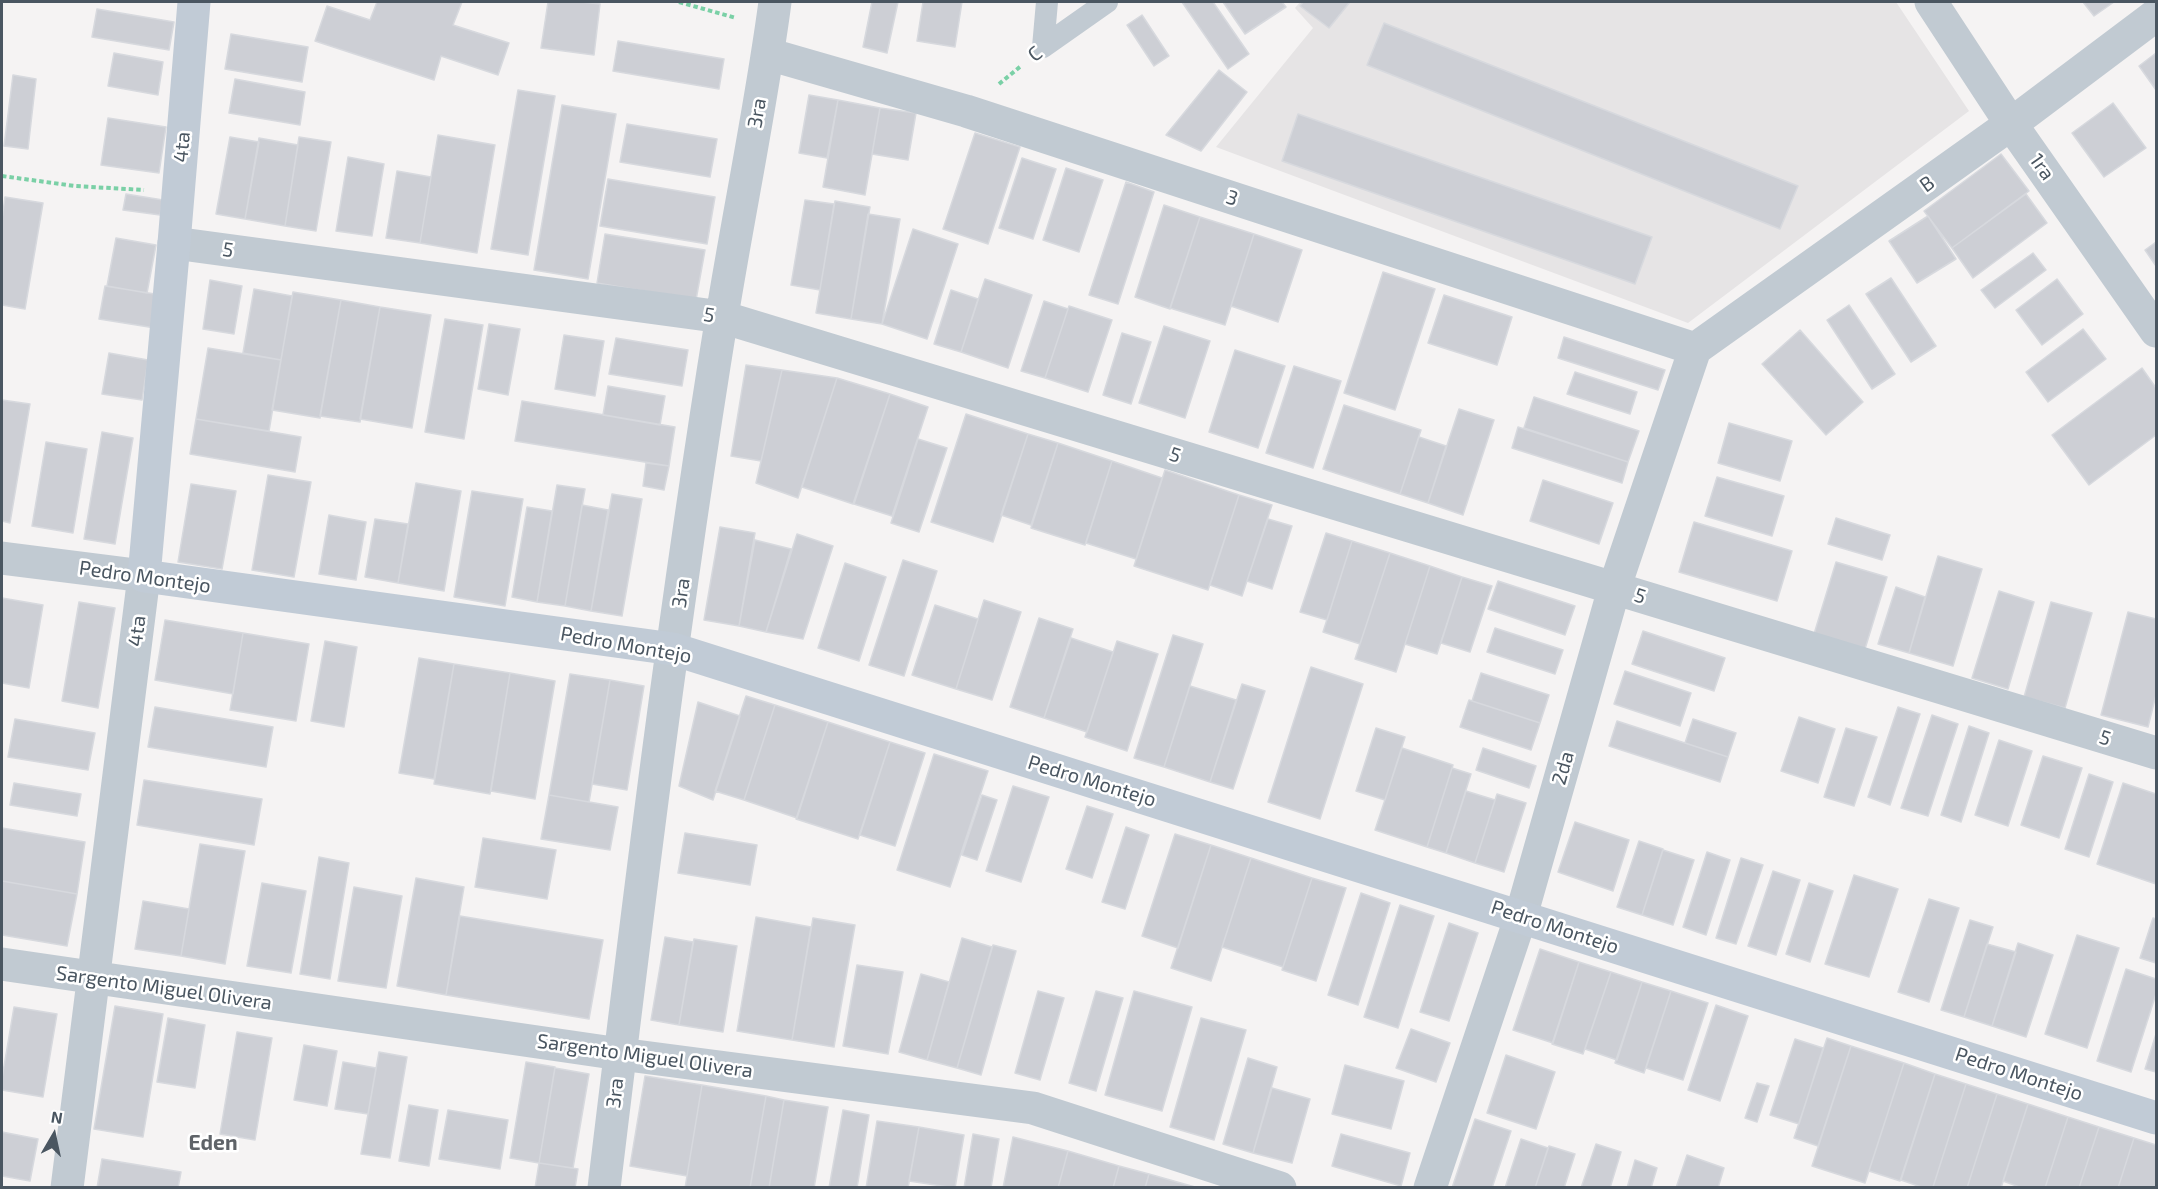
<!DOCTYPE html>
<html>
<head>
<meta charset="utf-8">
<style>
	body { margin:0 }
	#map { position:relative; width:2158px; height:1189px; overflow:hidden; background:#f5f3f3; font-family:"Exo 2",sans-serif }
	canvas { display:block }
	.frame { position:absolute; inset:0; border:3px solid #4a5661; pointer-events:none }
	.north { position:absolute; left:24px; top:1105px; width:60px; height:60px; -webkit-text-stroke:4px #fff; paint-order:stroke; rotate:9deg; font-size:16px; font-weight:700; line-height:24px; text-align:center; color:#4a5661 }
	.north::after { content:''; display:block; margin:auto; width:21px; height:27px; background:#4a5661; clip-path:polygon(50% 0,100% 100%,50% 72%,0 100%) }
</style>
</head>
<body>
<div id="map">
<canvas width="2158" height="1189"></canvas>
<div class="frame"></div>
<div class="north">N</div>
</div>
<script>
const ctx = document.querySelector('canvas').getContext('2d');
ctx.lineJoin = 'round';
function fill(path, color) {
  ctx.fillStyle = color;
  ctx.fill(path, 'evenodd');
}
function strokePath(path, color, width, dash) {
  ctx.strokeStyle = color;
  ctx.lineWidth = width;
  ctx.lineCap = dash ? 'butt' : 'round';
  ctx.setLineDash(dash || []);
  ctx.stroke(path);
}
function label(font, color, halo, rows, align = 'center') {
  ctx.font = font + ' "Exo 2",sans-serif';
  ctx.lineWidth = 5;
  ctx.setLineDash([]);
  ctx.textBaseline = 'middle';
  ctx.strokeStyle = halo;
  ctx.fillStyle = color;
  for (const [text, x, y, turn = 0] of rows) {
    ctx.save();
    ctx.translate(x, y);
    ctx.rotate((+turn || 0) * Math.PI / 180);
    ctx.textAlign = isNaN(turn) ? turn : align;
    if (halo) ctx.strokeText(text, 0, 0);
    ctx.fillText(text, 0, 0);
    ctx.restore();
  }
}
const education = new Path2D(`
	M1300 2H1896L1969 111 1688 323 1216 147 1313 28 1295 8Z`);
const building = new Path2D(`
	M377 2H462L453 25 509 43 498 75 441 56 434 80 315 41 327 6 370 20Z
	M548 2H581L600 4 594 55 541 48Z
	M872 2H898L887 53 863 47Z
	M923 2H962L955 47 917 41Z
	M1182 2H1213L1249 54 1228 69Z
	M1223 2H1282L1286 7 1245 34Z
	M1303 2H1350L1329 28 1300 6Z
	M2083 2H2114L2094 16Z
	M97 9 174 22 169 50 92 37Z
	M1142 15 1169 56 1154 66 1127 25Z
	M1384 23 1798 186 1780 229 1367 65Z
	M231 34 308 47 302 82 225 69Z
	M618 41 724 59 719 89 613 71Z
	M114 53 163 62 158 95 108 86Z
	M2156 53V90L2139 66Z
	M1219 70 1247 92 1201 151 1166 135Z
	M13 75 36 79 28 149 4 146Z
	M235 79 305 92 300 125 229 113Z
	M518 90 555 96 528 255 491 249Z
	M809 95 838 100 827 158 799 153Z
	M838 100 880 108 865 195 823 187Z
	M2113 103 2146 148 2104 177 2072 133Z
	M562 105 616 114 588 279 534 270Z
	M880 108 916 113 908 160 872 154Z
	M1298 114 1652 237 1635 284 1282 161Z
	M108 118 166 127 159 173 101 165Z
	M627 124 717 139 710 177 620 162Z
	M975 133 1020 147 988 244 943 229Z
	M438 135 495 145 477 253 420 243Z
	M230 137 259 142 245 219 216 214Z
	M299 137 331 142 316 231 285 226Z
	M259 138 298 145 285 226 245 219Z
	M2001 154 2029 191 1952 248 1924 211Z
	M348 157 384 164 372 236 336 231Z
	M1022 158 1056 169 1033 239 999 228Z
	M1066 168 1103 180 1079 252 1043 240Z
	M397 171 431 177 420 243 386 238Z
	M608 179 715 197 707 244 600 226Z
	M1126 182 1154 192 1118 304 1089 295Z
	M126 194 163 200 160 215 123 210Z
	M2026 194 2047 223 1973 278 1952 248Z
	M5 197 43 203 25 309 2 305V219Z
	M805 200 834 204 820 290 791 285Z
	M835 201 870 207 851 319 816 313Z
	M1164 205 1200 217 1170 309 1135 297Z
	M868 214 900 219 882 324 851 319Z
	M1928 216 1956 259 1917 283 1889 241Z
	M1200 217 1254 234 1225 325 1170 308Z
	M913 229 958 244 927 339 882 324Z
	M605 234 705 250 696 300 597 283Z
	M1254 234 1302 250 1278 322 1231 306Z
	M116 238 156 245 147 293 107 286Z
	M2156 242V266L2145 250Z
	M2033 253 2046 270 1995 308 1981 290Z
	M1383 272 1435 289 1395 410 1344 393Z
	M1891 278 1936 346 1911 362 1866 294Z
	M985 279 1032 295 1008 368 961 352Z
	M2057 279 2083 314 2042 345 2016 310Z
	M210 280 242 286 234 334 203 329Z
	M105 286 161 295 155 328 99 319Z
	M254 289 292 296 281 360 243 353Z
	M951 290 978 299 961 352 934 344Z
	M293 292 341 300 320 418 272 410Z
	M1444 295 1512 317 1497 365 1428 343Z
	M341 300 380 307 360 422 320 416Z
	M1044 301 1068 309 1045 378 1021 371Z
	M1849 305 1895 374 1872 389 1827 320Z
	M1069 306 1112 320 1088 392 1045 378Z
	M380 307 431 315 412 428 360 419Z
	M445 319 483 325 464 439 425 432Z
	M489 324 520 329 508 395 478 389Z
	M1164 326 1210 341 1185 418 1139 403Z
	M2083 329 2106 359 2048 402 2026 372Z
	M1800 330 1863 402 1826 435 1762 364Z
	M1122 333 1151 342 1131 404 1103 395Z
	M564 335 604 341 595 396 555 389Z
	M1564 337 1665 370 1658 390 1558 358Z
	M616 338 688 350 682 386 609 374Z
	M208 348 281 360 269 431 196 419Z
	M1235 350 1285 366 1258 448 1209 432Z
	M109 353 148 360 142 400 102 394Z
	M746 365 782 370 761 461 731 456Z
	M1294 366 1341 381 1313 468 1266 453Z
	M2142 368 2156 388V435L2089 485 2052 435Z
	M782 370 837 378 798 498 756 483Z
	M1575 372 1637 392 1630 414 1567 394Z
	M837 378 890 394 853 504 802 487Z
	M608 386 665 396 660 425 603 415Z
	M890 394 928 407 892 516 854 504Z
	M1534 397 1639 431 1628 462 1524 428Z
	M2 400 30 404 10 523 2 521Z
	M522 401 675 427 669 466 515 441Z
	M1344 405 1421 430 1400 494 1323 469Z
	M1459 409 1494 420 1463 515 1428 503Z
	M966 414 1028 434 993 542 931 522Z
	M196 419 301 437 295 472 190 454Z
	M1729 423 1792 441 1780 481 1718 463Z
	M1518 427 1628 462 1622 483 1512 448Z
	M102 432 133 438 115 544 84 539Z
	M1028 434 1058 443 1031 525 1001 515Z
	M1419 437 1446 446 1428 503 1400 494Z
	M918 439 947 448 919 532 891 523Z
	M46 442 87 449 73 533 32 526Z
	M1058 443 1112 461 1085 545 1031 528Z
	M1112 461 1162 478 1136 559 1086 543Z
	M646 463 669 466 664 490 643 486Z
	M1165 470 1239 495 1208 590 1134 566Z
	M268 475 311 482 294 577 252 570Z
	M1717 477 1784 496 1772 536 1705 516Z
	M1543 480 1613 503 1599 544 1530 521Z
	M416 483 461 491 444 591 398 583Z
	M191 484 236 491 222 569 178 562Z
	M557 485 585 489 565 606 537 602Z
	M472 491 523 499 505 606 454 597Z
	M612 494 642 499 622 616 591 611Z
	M1239 495 1272 505 1242 596 1210 585Z
	M582 505 608 510 591 611 565 606Z
	M527 507 552 511 537 602 512 597Z
	M329 515 366 522 356 580 319 574Z
	M1836 518 1890 535 1882 560 1828 544Z
	M375 519 408 524 398 583 365 577Z
	M1268 519 1292 526 1272 589 1247 581Z
	M1694 522 1792 551 1777 601 1679 572Z
	M720 527 755 533 739 626 704 620Z
	M1326 533 1352 541 1327 620 1300 612Z
	M797 534 833 546 803 639 766 632Z
	M755 540 791 549 766 632 739 626Z
	M1352 541 1390 553 1360 644 1323 632Z
	M1390 553 1430 566 1396 672 1355 659Z
	M1938 556 1982 569 1953 666 1909 653Z
	M903 560 937 571 904 676 869 665Z
	M1836 562 1887 577 1865 649 1814 634Z
	M845 563 886 577 859 661 818 648Z
	M1430 566 1462 577 1437 654 1405 644Z
	M1462 577 1492 586 1470 652 1441 643Z
	M1498 581 1575 606 1565 635 1488 609Z
	M1896 587 1925 597 1909 653 1878 644Z
	M1999 591 2034 602 2008 689 1972 678Z
	M2 598 43 605 29 688 2 683Z
	M984 600 1021 612 992 700 956 689Z
	M79 602 115 608 98 708 62 701Z
	M2051 602 2092 613 2065 708 2024 697Z
	M935 605 978 619 956 689 912 675Z
	M2128 612 2156 619V695L2148 727 2101 715Z
	M1039 618 1073 629 1044 718 1010 707Z
	M165 620 243 633 233 694 155 680Z
	M1495 628 1563 650 1555 674 1487 652Z
	M1643 631 1725 658 1714 691 1632 664Z
	M243 633 309 644 296 721 230 710Z
	M1173 635 1203 644 1164 767 1134 758Z
	M1071 638 1113 652 1087 732 1044 718Z
	M325 641 357 647 344 727 311 721Z
	M1117 641 1158 654 1127 751 1085 737Z
	M419 658 454 664 434 779 399 773Z
	M454 664 510 673 490 794 434 784Z
	M1311 667 1363 684 1320 819 1268 802Z
	M1625 671 1691 693 1680 726 1614 704Z
	M510 673 555 681 535 799 491 791Z
	M1481 673 1549 695 1540 723 1472 701Z
	M570 674 610 680 589 802 549 795Z
	M610 680 644 686 627 790 592 784Z
	M1242 684 1265 691 1233 789 1210 782Z
	M1190 686 1236 700 1210 782 1164 767Z
	M746 696 775 705 744 800 715 791Z
	M1469 700 1540 723 1531 750 1460 727Z
	M698 702 740 716 713 800 679 786Z
	M775 705 828 722 797 818 744 800Z
	M155 707 273 727 266 767 148 747Z
	M1898 707 1920 714 1890 805 1868 797Z
	M1932 715 1958 724 1928 816 1901 808Z
	M1799 717 1835 729 1818 783 1781 771Z
	M15 719 95 733 88 770 8 757Z
	M1693 719 1736 733 1728 757 1685 743Z
	M1617 721 1728 757 1720 782 1609 746Z
	M828 722 890 742 858 839 796 819Z
	M1969 726 1989 733 1961 822 1941 815Z
	M1376 728 1405 737 1385 800 1356 791Z
	M1846 728 1877 737 1854 806 1824 797Z
	M1999 740 2032 751 2008 826 1975 815Z
	M890 742 925 753 895 846 860 835Z
	M1402 748 1453 765 1427 847 1375 830Z
	M1483 748 1536 766 1529 788 1476 770Z
	M934 754 988 771 950 887 897 870Z
	M2043 756 2082 768 2059 838 2021 825Z
	M1452 768 1471 774 1446 853 1427 847Z
	M2089 774 2113 782 2089 857 2065 849Z
	M144 780 262 799 254 845 137 825Z
	M14 783 81 794 77 816 10 805Z
	M2123 783 2156 794V884L2097 864Z
	M1013 786 1049 797 1021 882 986 871Z
	M1466 791 1495 800 1475 863 1446 853Z
	M1497 794 1526 803 1504 872 1475 863Z
	M549 795 618 807 610 850 541 839Z
	M982 795 997 800 977 860 962 855Z
	M1087 806 1113 814 1092 878 1066 869Z
	M1575 822 1629 840 1613 891 1558 872Z
	M1126 827 1149 835 1125 909 1102 902Z
	M2 828 85 842 77 894 2 881Z
	M685 833 757 845 750 885 678 873Z
	M1175 834 1211 845 1178 948 1142 936Z
	M483 838 556 850 547 899 475 887Z
	M1639 841 1663 849 1642 915 1617 907Z
	M200 844 245 851 225 964 181 956Z
	M1211 845 1251 858 1211 981 1171 968Z
	M1663 850 1694 860 1673 925 1642 915Z
	M1707 852 1730 860 1706 935 1683 927Z
	M319 857 349 863 330 979 300 974Z
	M1251 858 1312 878 1283 967 1222 947Z
	M1741 858 1763 865 1736 944 1716 938Z
	M1773 871 1800 880 1776 955 1748 946Z
	M1854 875 1898 889 1869 977 1825 964Z
	M416 878 464 887 446 995 397 986Z
	M1312 878 1346 888 1316 981 1282 970Z
	M2 881 77 894 67 946 2 935Z
	M262 883 306 891 291 973 247 966Z
	M1809 883 1833 891 1810 962 1786 954Z
	M354 887 402 896 386 988 338 981Z
	M1361 893 1390 903 1358 1005 1328 995Z
	M1929 899 1959 908 1929 1002 1898 992Z
	M143 901 189 909 181 956 135 949Z
	M1400 905 1434 916 1398 1028 1364 1017Z
	M460 916 603 940 589 1019 446 995Z
	M756 917 811 927 792 1040 737 1031Z
	M813 918 855 925 834 1047 792 1040Z
	M2153 918 2156 919V963L2140 958Z
	M1970 920 1993 927 1964 1017 1941 1010Z
	M1449 923 1478 933 1449 1021 1420 1012Z
	M2077 935 2119 948 2087 1048 2045 1034Z
	M665 937 693 942 679 1025 651 1020Z
	M962 938 992 947 957 1068 927 1060Z
	M694 939 737 946 723 1032 679 1025Z
	M2018 943 2053 955 2026 1037 1992 1026Z
	M1987 944 2016 952 1992 1026 1964 1017Z
	M993 945 1016 951 981 1075 957 1068Z
	M1540 949 1579 962 1553 1043 1513 1030Z
	M1579 962 1611 972 1583 1054 1552 1044Z
	M857 965 903 972 888 1054 843 1046Z
	M2126 969 2156 979V994L2131 1072 2097 1061Z
	M1611 972 1642 982 1617 1060 1585 1049Z
	M921 974 949 982 927 1060 899 1052Z
	M1642 982 1671 991 1644 1073 1615 1063Z
	M1038 991 1064 998 1040 1080 1015 1073Z
	M1096 991 1123 998 1096 1091 1069 1083Z
	M1134 991 1192 1007 1162 1111 1105 1095Z
	M1671 991 1708 1003 1683 1080 1646 1068Z
	M1716 1005 1748 1016 1720 1101 1688 1090Z
	M115 1006 163 1014 143 1137 94 1129Z
	M14 1007 57 1014 43 1097 2 1090V1078Z
	M168 1018 205 1025 195 1088 157 1082Z
	M1201 1018 1246 1030 1214 1140 1170 1127Z
	M1411 1029 1450 1043 1436 1082 1396 1068Z
	M237 1032 272 1038 255 1140 220 1134Z
	M2156 1034V1072L2145 1069Z
	M1827 1038 1851 1046 1818 1146 1794 1138Z
	M1795 1039 1823 1048 1799 1124 1770 1115Z
	M304 1045 337 1051 327 1106 294 1100Z
	M1851 1046 1904 1063 1865 1183 1812 1166Z
	M379 1052 407 1057 390 1158 361 1154Z
	M1506 1055 1555 1072 1536 1129 1487 1113Z
	M1248 1058 1277 1067 1253 1153 1223 1144Z
	M343 1062 376 1068 368 1114 335 1109Z
	M526 1062 555 1067 539 1163 510 1158Z
	M1904 1063 1935 1074 1900 1181 1869 1171Z
	M1345 1065 1404 1081 1391 1129 1332 1114Z
	M555 1068 589 1074 573 1168 539 1163Z
	M1935 1074 1966 1084 1933 1187 1924 1188 1901 1180Z
	M645 1076 702 1085 687 1176 630 1166Z
	M1757 1083 1769 1086 1757 1122 1745 1118Z
	M1966 1084 1997 1094 1967 1188 1933 1187Z
	M702 1085 766 1096 750 1188H685Z
	M1272 1088 1310 1099 1292 1163 1253 1153Z
	M1997 1094 2028 1104 2001 1188H1967Z
	M766 1096 784 1100 769 1188H750Z
	M784 1100 828 1107 814 1188H769Z
	M2028 1104 2068 1117 2045 1188H2022L2003 1181Z
	M409 1105 438 1110 429 1166 399 1161Z
	M448 1110 508 1120 500 1169 439 1159Z
	M843 1110 869 1115 857 1188H829Z
	M2068 1117 2099 1127 2079 1188H2045Z
	M1475 1119 1511 1131 1492 1188H1452Z
	M877 1121 919 1127 908 1188H866Z
	M919 1127 964 1135 955 1188 909 1181Z
	M2099 1127 2134 1138 2118 1188H2079Z
	M2 1132 38 1139 30 1181 2 1176Z
	M973 1134 999 1139 991 1188H964Z
	M1341 1134 1410 1153 1401 1186 1332 1166Z
	M1013 1137 1068 1151 1058 1188H1003Z
	M2134 1138 2156 1145V1188H2118Z
	M1521 1139 1548 1148 1535 1188H1505Z
	M1596 1144 1621 1152 1610 1188H1581Z
	M1549 1146 1575 1154 1564 1188H1535Z
	M1068 1151 1119 1166 1113 1188H1058Z
	M1687 1155 1724 1168 1718 1188H1676Z
	M102 1159 181 1172 178 1188H97Z
	M1635 1160 1657 1168 1651 1188H1627Z
	M539 1163 578 1169 575 1188H535Z
	M1119 1166 1149 1174 1145 1188H1113Z
	M1149 1174 1195 1187V1188H1145Z`);
const path = new Path2D(`
	M679 2 736 18
	M999 84 1021 66
	M2 176 75 186 144 190`);
const lane = new Path2D(`
	M1043 47 1107 2
	M1043 47 1047 2`);
const street = new Path2D(`
	M1931 2 2011 124 2156 331
	M768 54 966 111 1695 349
	M174 243 722 317 2156 753
	M1695 349 2011 124 2156 15
	M2 558 144 576 67 1188
	M2 964 620 1054 1033 1108 1280 1188
	M604 1188C639 897 675 605 722 316 739 211 761 107 775 2
	M1430 1188 1521 916 1614 589 1695 349`);
const secondary = new Path2D(`
	M194 2 174 243 144 576 673 649 2156 1118`);
const streetNames = [
	["C",1035,54,-39],
	["3ra",757,113,-80],
	["4ta",182,147,-85],
	["1ra",2042,167,55],
	["B",1927,184,-36],
	["3",1232,198,18],
	["5",228,250,8],
	["5",709,315,9],
	["5",1175,455,17],
	["Pedro Montejo",145,577,8],
	["3ra",681,593,-82],
	["5",1640,596,17],
	["4ta",137,631,-83],
	["Pedro Montejo",626,645,10],
	["5",2105,738,17],
	["2da",1563,768,-74],
	["Pedro Montejo",1092,781,17],
	["Pedro Montejo",1555,927,18],
	["Sargento Miguel Olivera",164,988,8],
	["Sargento Miguel Olivera",645,1056,8],
	["Pedro Montejo",2019,1074,18],
	["3ra",615,1093,-83]
];
const neighbourhoodNames = [
	["Eden",213,1143]
];
fill(education, '#e6e4e5');
fill(building, '#cdcfd5');
strokePath(building, '#d7d9de', 1.5);
strokePath(path, '#7ad0a6', 4, [4.5, 3]);
strokePath(lane, '#c1cad2', 22);
strokePath(street, '#c1cad2', 33);
strokePath(secondary, '#c1cbd6', 33);
label('20px', '#4a5661', '#fff', streetNames);
label('bold 21px', '#5f6368', '#fff', neighbourhoodNames);
</script>
</body>
</html>
